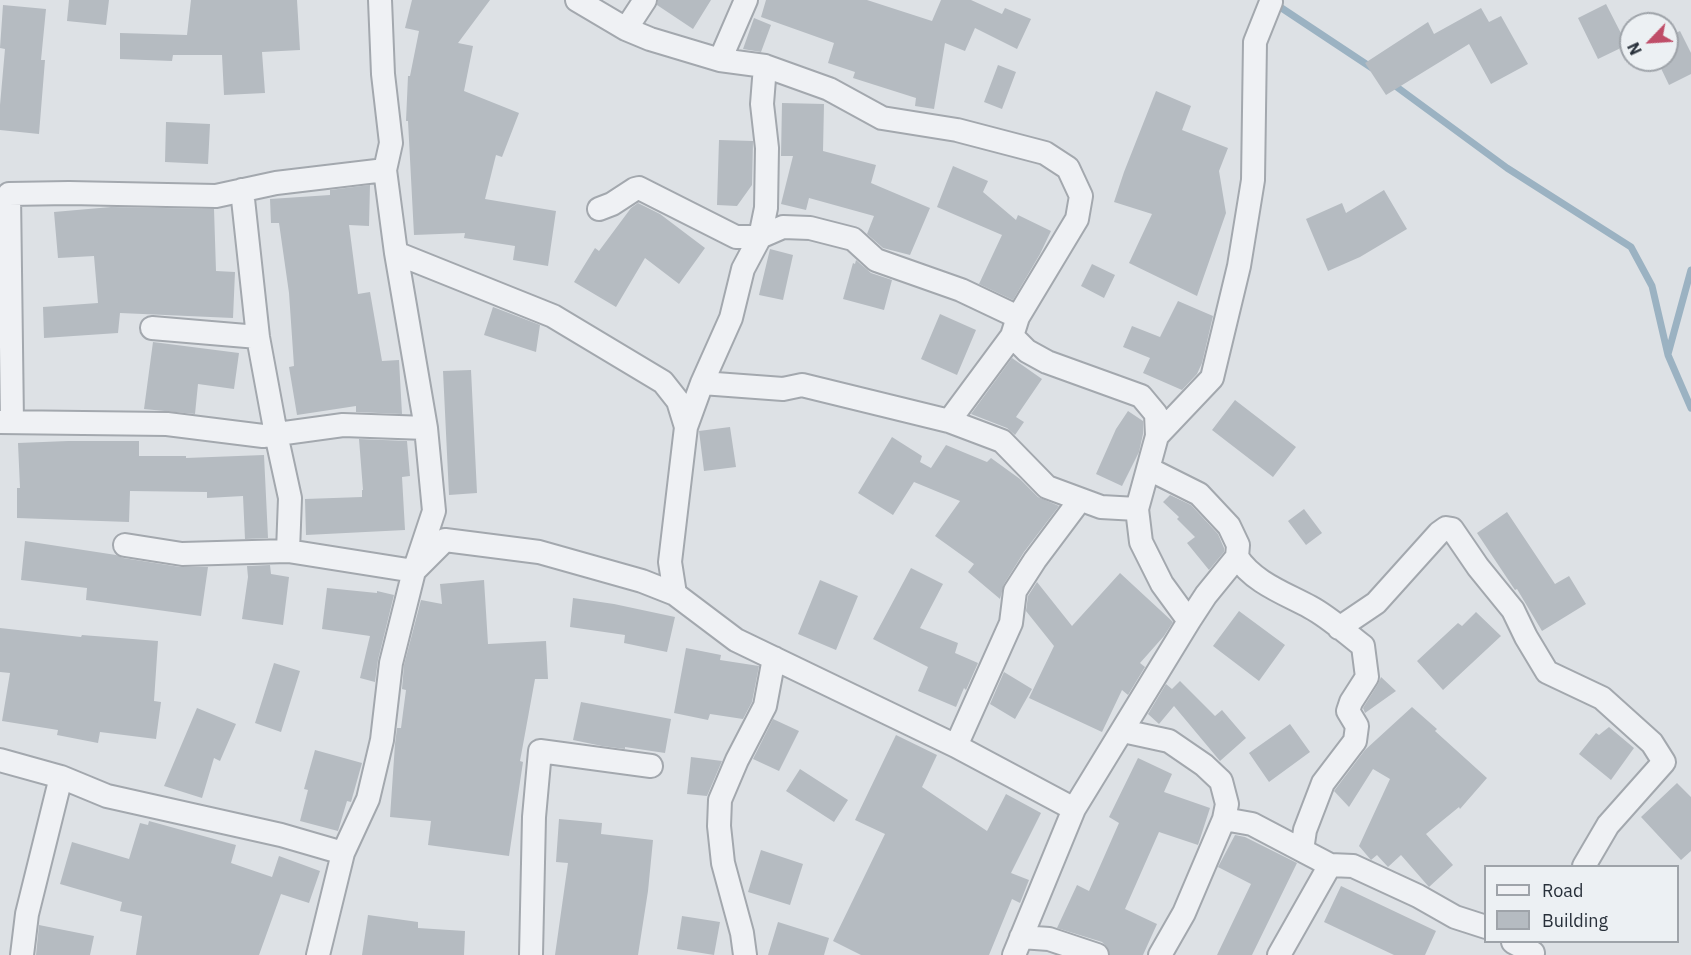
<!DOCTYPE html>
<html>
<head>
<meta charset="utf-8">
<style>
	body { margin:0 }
	#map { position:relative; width:1691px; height:955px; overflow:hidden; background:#dde1e5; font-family:"IBM Plex Sans",sans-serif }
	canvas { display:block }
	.legend { position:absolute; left:1484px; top:865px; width:195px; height:78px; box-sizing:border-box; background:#ecf0f3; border:2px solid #9ea3a9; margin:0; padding:8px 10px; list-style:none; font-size:18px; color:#28303a }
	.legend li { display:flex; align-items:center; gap:12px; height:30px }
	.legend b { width:30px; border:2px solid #9ea3a9 }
	.north { position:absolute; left:1619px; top:12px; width:60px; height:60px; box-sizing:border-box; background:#ecf0f3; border:2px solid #9ea3a9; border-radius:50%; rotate:245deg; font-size:16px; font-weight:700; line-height:24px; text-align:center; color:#28303a }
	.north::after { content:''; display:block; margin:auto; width:21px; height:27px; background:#bf4d68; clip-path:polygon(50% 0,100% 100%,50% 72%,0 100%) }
</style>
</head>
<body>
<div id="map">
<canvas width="1691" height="955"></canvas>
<ul class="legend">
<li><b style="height:8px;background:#eff1f4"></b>Road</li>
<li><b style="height:16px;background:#b5bbc1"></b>Building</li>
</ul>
<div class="north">N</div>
</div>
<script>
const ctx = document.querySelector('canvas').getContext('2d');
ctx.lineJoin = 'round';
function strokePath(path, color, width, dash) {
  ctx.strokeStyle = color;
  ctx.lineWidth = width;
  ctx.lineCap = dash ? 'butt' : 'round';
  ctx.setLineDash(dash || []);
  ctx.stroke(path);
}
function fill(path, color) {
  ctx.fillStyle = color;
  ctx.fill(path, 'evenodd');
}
const stream = new Path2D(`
	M1274 3 1372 68
	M1390 82 1507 168 1631 247 1652 286 1668 355 1691 408
	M1668 354 1691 270`);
const building = new Path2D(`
	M69 0H109L106 25 67 21Z
	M191 0H297L300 50 262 52 265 93 224 95 222 55H173L172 61 120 59V33L187 35Z
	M412 0H490L458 43 473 46 464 91 519 113 502 157 496 155 485 199 556 211 548 266 513 260 515 246 464 238 465 233 414 235 408 121H406L408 76H410L419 31 405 28Z
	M658 0H711L693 29 657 5Z
	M766 0H867L932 21 941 0H971L1002 14 1005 8 1031 19 1017 49 975 28 965 51 945 43 934 109 915 106 916 98 853 78 855 72 828 63 834 43 761 17Z
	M1606 4 1627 45 1598 59 1578 18Z
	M3 5 46 9 41 60H45L39 134 0 130V105L5 49 0 48Z
	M1481 8 1489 22 1501 16 1528 64 1491 84 1469 44 1386 95 1365 63 1428 22 1434 34Z
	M754 18 771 25 761 52 743 49Z
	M1680 31 1691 53V74L1669 85 1657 60H1667V37Z
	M998 65 1016 72 1002 109 984 102Z
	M1156 91 1191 106 1182 130 1228 148 1219 171 1226 213 1197 296 1129 263 1152 214 1114 202 1124 172Z
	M782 103 824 104 823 151 876 165 871 183 930 208 910 255 883 248 867 234 874 216 809 198 806 210 781 204 793 156H781Z
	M166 122 210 124 208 164 165 162Z
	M719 140 753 141 752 185 737 206 717 205Z
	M953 166 988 181 983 192 1016 220 1018 215 1051 231 1040 254 1013 300 979 284 1002 235 937 207Z
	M370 185 369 226 349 225 358 294 370 292 382 361 399 360 402 414 356 412V406L297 415 289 367 294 366 289 293 279 223H271L270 199 330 195V190Z
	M1384 190 1407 229 1360 257 1328 271 1306 219 1342 203 1346 213Z
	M638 203 660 214 705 248 679 284 645 258 616 307 574 282 595 248 599 251 631 208Z
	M111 207 214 209 216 271 235 272 233 318 120 313 118 333 44 338 43 307 98 303 94 256 58 258 54 212Z
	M770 249 793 255 783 300 759 295Z
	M856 260 871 273 892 280 884 310 843 299 853 263 855 264Z
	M1092 264 1115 275 1104 298 1081 286Z
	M1178 301 1213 316 1202 363 1197 374 1182 390 1143 373 1150 358 1123 347 1132 326 1160 337Z
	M493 307 540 325 536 352 484 335Z
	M940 314 976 330 957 375 921 359Z
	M153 342 239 353 234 389 198 384 195 414 144 409Z
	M1012 358 1042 379 1016 417 1024 422 1015 435 1007 428 971 414Z
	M471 370 477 493 449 495 443 371Z
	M1235 400 1296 447 1273 477 1212 430Z
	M1128 411 1143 421V434L1139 452 1122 486 1096 474 1116 429Z
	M730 427 736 467 704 471 699 431Z
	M892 437 922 456 920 462 931 468 946 445 987 462 991 458 1020 479 1038 497 1059 506 1024 552 1004 584 1000 599 968 572 974 564 935 536 960 501 914 482 893 515 858 493Z
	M359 439 407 441 410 476 402 477 405 530 306 535 305 499 362 497V490H363Z
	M68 441H139V456H186V458L264 455 268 538 245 539 243 496 207 498V492L130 491 129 522 17 518V488H20L18 443Z
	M1170 495 1191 505 1218 534 1224 548V552L1209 570 1187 543 1195 537 1177 519 1179 517 1163 502Z
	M1304 509 1322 533 1306 545 1288 521Z
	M1507 512 1555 584 1569 576 1586 604 1542 631 1517 589 1515 590 1477 533Z
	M25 541 116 555 123 558 180 567H208L201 616 86 600 87 588 21 580Z
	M270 565 271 574 289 577 283 625 242 619 248 577 247 566Z
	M911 568 943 584 920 628 958 643 955 653 978 663 966 690 964 688 956 707 918 691 928 667 873 639Z
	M1120 573 1173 622 1164 636 1140 663 1145 667 1128 695 1122 690 1102 732 1029 698 1054 646 1026 611 1028 596 1037 582 1072 626Z
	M484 580 488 644 546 641 548 679H535L520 761 523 762 509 856 428 845 431 821 390 817 395 744 397 728H401L406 690 402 689 404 665 421 600 442 604 440 584Z
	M820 580 858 596 836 650 798 634Z
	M327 588 377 593V591L394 595 378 660 375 682 360 678 370 636 322 629Z
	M573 598 614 604 675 617 667 652 624 643 625 635 570 627Z
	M1239 611 1285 645 1259 681 1213 646Z
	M1476 612 1501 636 1443 690 1417 661 1458 623 1462 626Z
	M0 628 81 637 82 635 158 641 154 701 161 702 156 739 100 732 98 743 57 735 58 730 2 721 10 673 0 672Z
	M686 648 721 655 720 660 759 666 752 702 743 719 710 714 708 720 674 713Z
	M274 663 300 671 281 732 255 723Z
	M1004 672 1032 689 1015 719 990 704Z
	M1381 677 1396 691 1365 713 1363 708 1378 684Z
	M1180 681 1215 716 1222 710 1246 738 1220 761 1174 706 1159 724 1148 714 1166 684 1172 689Z
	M581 702 671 719 665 753 625 747V749L602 746 573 740Z
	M1412 707 1437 729 1435 731 1487 778 1460 809 1459 807 1426 834 1453 865 1429 887 1401 855 1388 867 1377 855 1371 860 1359 846 1390 779 1373 769 1349 807 1334 791 1365 750Z
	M197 708 236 724 220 761 214 758 202 798 164 786Z
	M773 719 799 731 779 771 753 759Z
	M1290 724 1310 752 1269 782 1249 753Z
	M1609 727 1634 748 1611 780 1579 754 1596 733 1599 735Z
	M896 735 937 755 922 787 987 831 1006 794 1041 813 1011 873 1029 880 1020 903 1012 899 989 955H861L833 941 885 834 855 820Z
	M315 750 362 763 351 802 347 801 338 831 300 821 308 790 304 789Z
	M691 757 722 761 707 796 687 794Z
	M1138 758 1172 774 1164 792 1210 808 1198 845 1159 832 1125 909 1157 924 1143 955H1110L1107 947 1102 942 1057 928 1077 885 1089 891 1119 823 1109 817Z
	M800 769 848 800 834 822 786 791Z
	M1677 783 1691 797V851L1681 860 1641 817Z
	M559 819 602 823 601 834 653 840 648 891 638 955H555L568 863 556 862Z
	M149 821 236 845 231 863 272 877 279 856 320 871 309 903 281 894 259 955H136L142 916 120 911 122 902 60 884 72 842 129 859 140 823 148 825Z
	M1235 835 1245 837 1297 863 1252 955H1217L1251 884 1218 867Z
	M761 850 803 864 790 905 748 892Z
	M1341 886 1436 931 1425 955H1394L1324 922Z
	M368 915 418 922V928L465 931 464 955H362Z
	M682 916 720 922 714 955 677 949Z
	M778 922 829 938 824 955H768Z
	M39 925 94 936 90 955H36Z`);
const minor = new Path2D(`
	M577 0 626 29 650 39 720 60 765 66 829 89 882 118 957 130 1045 153 1068 168 1081 196 1077 219 1018 317 1012 336 1027 351 1047 362 1141 396 1156 414 1157 436 1137 509 1141 542 1162 584 1189 621
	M626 29 645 0
	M720 60 746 0
	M242 190 258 337 276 434 290 498 288 551
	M599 209 612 204 635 189 639 188 736 237H760L783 227 810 228 853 239 876 260 961 290 1018 317
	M396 253 553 316 663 382 678 401 686 427
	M152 328 258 337
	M702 383 783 389 802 385 949 421 1002 441 1047 487 1101 507 1137 509
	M949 421 1012 336
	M0 422 167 424 263 436 343 425 426 428
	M12 422 9 194 69 193 216 196 276 183 385 170
	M1157 436 1212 378 1239 266 1253 180 1255 42 1271 2
	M1149 469 1199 494 1229 526 1238 545 1237 557C1253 582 1284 593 1310 607 1329 617 1346 633 1363 646L1367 677 1351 702 1348 711 1357 726 1355 741 1323 783 1305 830 1302 850
	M125 545 182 554 288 551 414 571 445 540 539 552 642 581 675 594 736 640 956 746 1074 809
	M675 594 670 562 686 427 702 383 731 318 743 269 760 237 766 208 767 148 762 104 765 66
	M1339 628 1376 603 1439 533 1446 528 1452 529 1478 567 1513 610 1526 637 1547 672 1602 698 1652 743 1664 762 1608 825 1584 866
	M1123 731 1169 741 1204 765 1221 781 1227 804 1224 819 1184 913 1160 955
	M956 746 1011 623 1015 591 1035 560 1080 500
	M0 760 61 777 107 796 281 835 343 853 318 955
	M1224 819 1252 824 1330 865 1353 866 1418 896 1455 917 1486 927
	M343 853 368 799 382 740 391 663 414 571 434 511 426 428 396 253 385 170 391 143 383 74 380 0
	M1021 937 1049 939 1097 955
	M1513 942 1533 953
	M22 955 27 914 61 777
	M531 955 534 817 540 751 651 766
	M745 955 742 933 723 863 719 826 720 800 737 760 765 706 774 658
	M1014 955 1074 809 1189 621 1206 595 1237 557
	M1279 955 1330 865`);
strokePath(stream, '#9bb2c2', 7);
fill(building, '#b5bbc1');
strokePath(minor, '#a3a8ae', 26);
strokePath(minor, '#eff1f4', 22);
</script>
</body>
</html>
